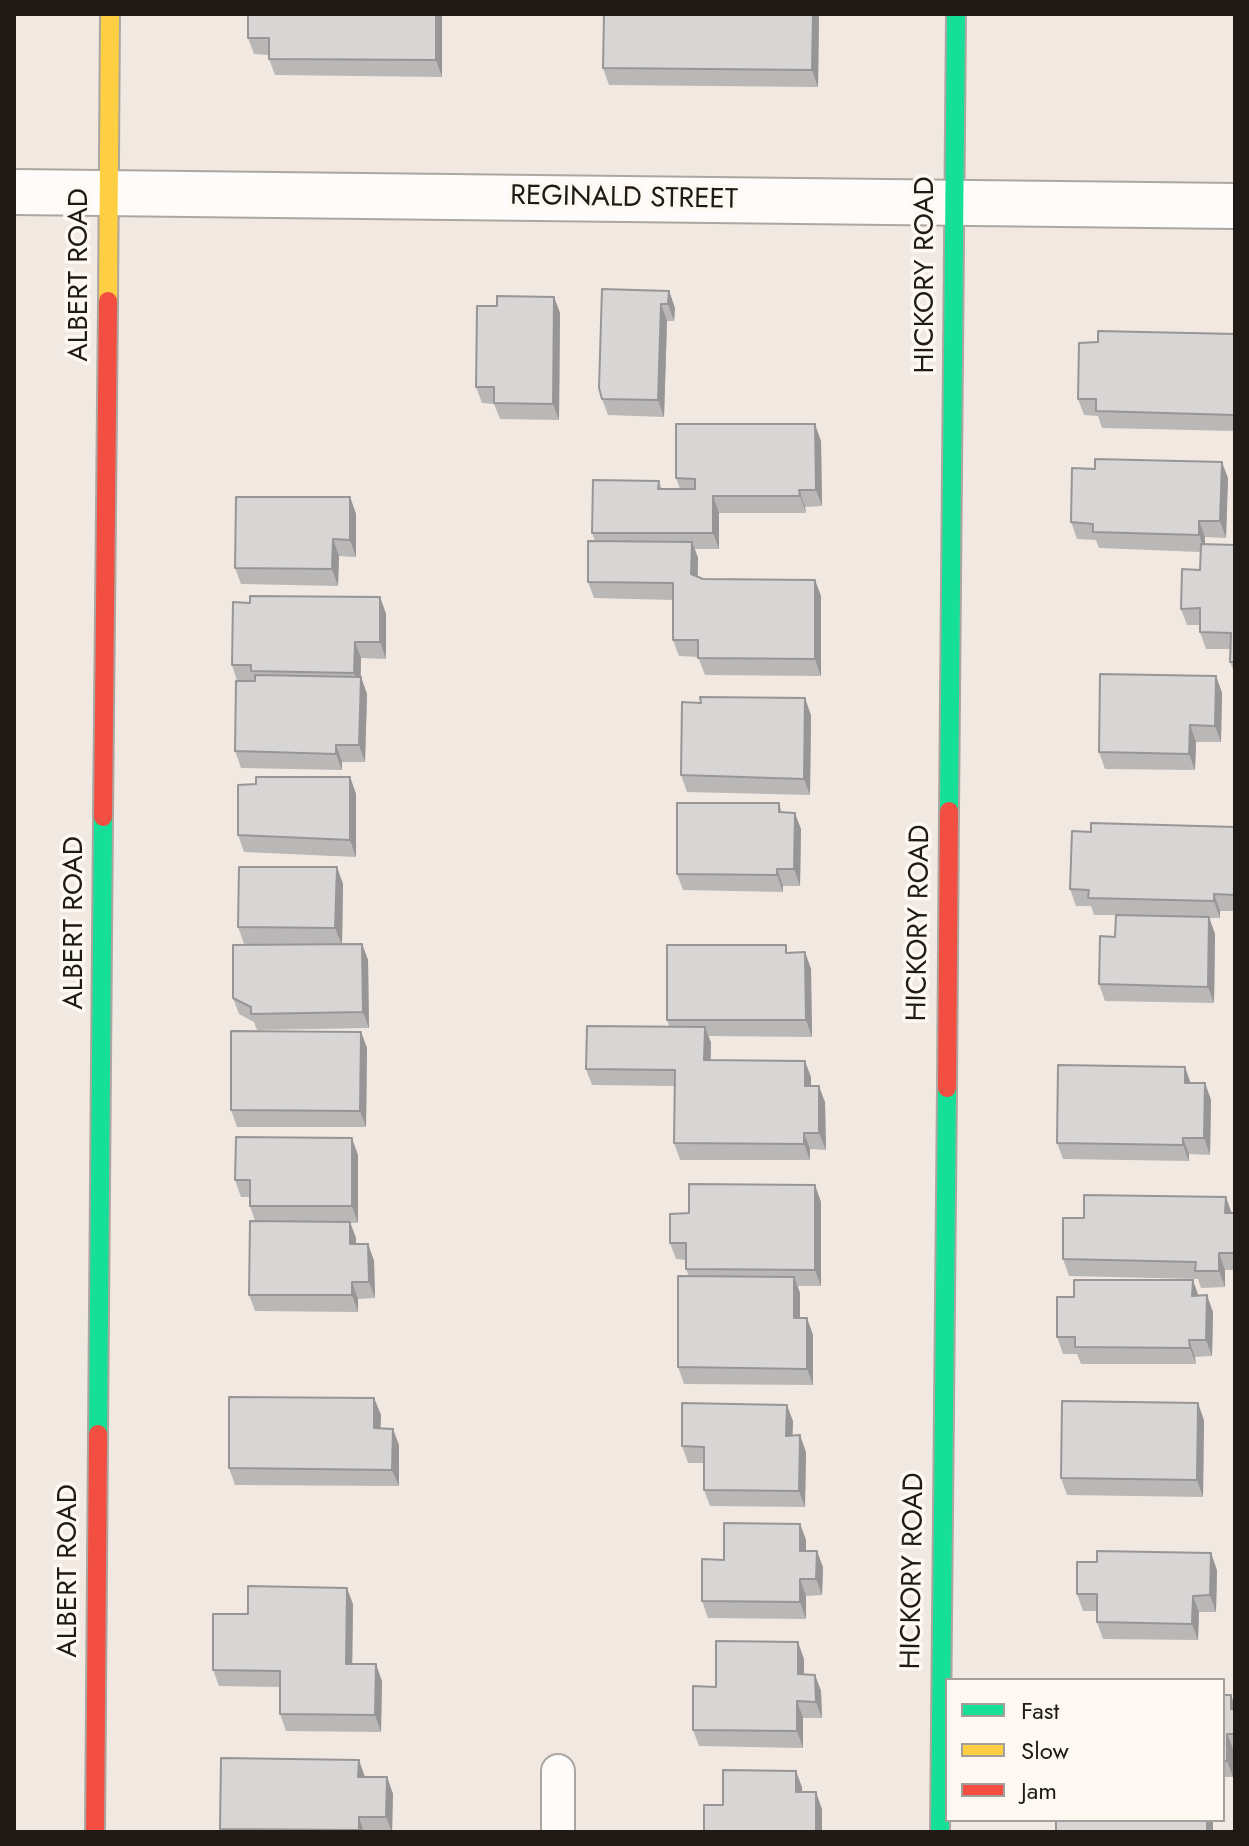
<!DOCTYPE html>
<html>
<head>
<meta charset="utf-8">
<style>
	body { margin:0 }
	#map { position:relative; width:1249px; height:1846px; overflow:hidden; background:#f1e9e1; font-family:Jost,sans-serif }
	canvas { display:block }
	.frame { position:absolute; inset:0; border:16px solid #1f1a15; pointer-events:none }
	.legend { position:absolute; left:945px; top:1678px; width:280px; height:144px; box-sizing:border-box; background:#fdf8f2; border:2px solid #a49f9a; margin:0; padding:10px 14px; list-style:none; font-size:24px; color:#1f1a15 }
	.legend li { display:flex; align-items:center; gap:16px; height:40px }
	.legend b { width:40px; border:2px solid #a49f9a }
</style>
</head>
<body>
<div id="map">
<canvas width="1249" height="1846"></canvas>
<div class="frame"></div>
<ul class="legend">
<li><b style="height:10px;background:#16e098"></b>Fast</li>
<li><b style="height:10px;background:#ffcf43"></b>Slow</li>
<li><b style="height:10px;background:#f24e42"></b>Jam</li>
</ul>
</div>
<script>
const ctx = document.querySelector('canvas').getContext('2d');
ctx.lineJoin = 'round';
function strokePath(path, color, width, dash) {
  ctx.strokeStyle = color;
  ctx.lineWidth = width;
  ctx.lineCap = dash ? 'butt' : 'round';
  ctx.setLineDash(dash || []);
  ctx.stroke(path);
}
function fill(path, color) {
  ctx.fillStyle = color;
  ctx.fill(path, 'evenodd');
}
function label(font, color, halo, rows, align = 'center') {
  ctx.font = font + ' Jost,sans-serif';
  ctx.lineWidth = 7;
  ctx.setLineDash([]);
  ctx.textBaseline = 'middle';
  ctx.strokeStyle = halo;
  ctx.fillStyle = color;
  for (const [text, x, y, turn = 0] of rows) {
    ctx.save();
    ctx.translate(x, y);
    ctx.rotate((+turn || 0) * Math.PI / 180);
    ctx.textAlign = isNaN(turn) ? turn : align;
    if (halo) ctx.strokeText(text, 0, 0);
    ctx.fillText(text, 0, 0);
    ctx.restore();
  }
}
const lane = new Path2D(`
	M558 1832V1771`);
const street = new Path2D(`
	M14 192 1235 206`);
const fast = new Path2D(`
	M949 811 956 14
	M98 1434 103 817
	M940 1832 947 1088`);
const slow = new Path2D(`
	M108 301 110 14`);
const jam = new Path2D(`
	M103 817 108 301
	M947 1088 949 811
	M95 1832 98 1434`);
const wall = new Path2D(`
	M442 14V77L275 75 269 59V55L254 54 248 38Z
	M604 14H819L818 87 609 85 603 68Z
	M669 291 675 308 674 321H667L664 417 608 415 602 399Z
	M554 297 560 313 559 420 500 419 494 404 482 403 476 387 497 306Z
	M1235 334V431L1102 428 1098 416 1084 415 1078 399Z
	M821 441 822 506 805 507 806 513H719V549H695L698 558V576L703 579 815 580 821 596V676L705 675 698 657 679 656 673 640V600L594 598 588 582 595 541 592 533 659 481 662 489H680L676 478Z
	M1228 478 1226 538 1205 537V545H1235V674L1230 662 1231 649H1206L1200 632V625H1187L1181 609 1200 570V552L1099 548 1096 540 1077 539 1071 522Z
	M350 497 356 514V557L339 556 338 586 241 584 235 568Z
	M380 597 386 614V659L361 658V677L367 694 365 762H342V770L241 768 235 751 237 681 232 665 250 603Z
	M1216 676 1222 693 1221 742H1196L1195 770 1105 769 1099 752Z
	M811 715 810 795 687 792 681 775Z
	M350 777 356 794V857L244 852 238 835Z
	M779 803 782 812 801 829 800 886H783V892L683 890 677 874Z
	M1235 827V911H1220V918H1209L1215 934 1214 1003 1105 1001 1099 984 1115 937 1116 915H1094L1091 906H1076L1070 889 1091 832Z
	M337 867 343 884 342 944H362L368 960 369 1028 257 1030 254 1022 239 1014 233 998 300 944H244L238 927Z
	M805 952 811 969 812 1037 709 1036 711 1043V1060L811 1077V1086L825 1102 826 1150 810 1149V1160H680L674 1143V1086L592 1085 586 1069 669 1026 667 1020 789 953Z
	M361 1032 367 1048 366 1127H237L231 1110Z
	M1191 1083H1205L1211 1100 1210 1155 1189 1154V1161L1063 1159 1057 1143Z
	M358 1155V1223H350L356 1238V1244H368L374 1261 375 1298 358 1299V1312L255 1311 249 1295 255 1221 250 1206V1197H241L235 1180Z
	M815 1185 821 1202V1286H798L800 1293V1318H807L813 1335V1385L684 1384 678 1367 689 1276 686 1269V1260L676 1259 670 1243 689 1213Z
	M1235 1213V1270H1225V1287L1201 1288 1198 1279 1069 1276 1063 1259 1084 1218Z
	M1198 1295 1213 1312 1212 1356 1195 1357 1196 1364H1081L1077 1354H1063L1057 1337Z
	M374 1398 381 1415 380 1428 399 1445V1486L235 1485 229 1468Z
	M1204 1420 1203 1497 1067 1495 1061 1478Z
	M793 1421 792 1436 806 1452 805 1507 710 1506 704 1490V1463H688L682 1446Z
	M800 1524 806 1540V1551L823 1567 822 1595 806 1596V1619L708 1618 702 1601 724 1560Z
	M1217 1570 1216 1612H1199L1198 1640 1103 1639 1097 1622V1611H1083L1077 1594Z
	M353 1604 352 1664 382 1681 381 1732 286 1731 280 1714V1687L219 1686 213 1670 248 1614Z
	M804 1659V1675H815L821 1691 822 1718H803V1748L699 1746 693 1730 716 1687Z
	M1223 1695H1231L1235 1707V1751H1234L1233 1777H1223Z
	M365 1777H387L393 1794 392 1832H221L220 1829Z`);
const shadedWall = new Path2D(`
	M436 14H442V77L436 60Z
	M813 14H819L818 87 812 70Z
	M669 291 675 308 674 321 668 304Z
	M554 297 560 313 559 420 553 404Z
	M661 304 667 321 664 417 658 400Z
	M815 424 821 441 822 506 816 490Z
	M1222 462 1228 478 1226 538 1220 521Z
	M799 490 805 507 806 513 800 496Z
	M713 496 719 513V549L713 533Z
	M350 497 356 514V557L350 540Z
	M1199 521 1205 537V552L1199 535Z
	M333 539 339 556 338 586 332 569Z
	M692 542 698 558 697 591 691 574Z
	M815 580 821 596V676L815 659Z
	M380 597 386 614V659L380 642Z
	M355 642 361 658 360 690 354 673Z
	M1216 676 1222 693 1221 742 1215 726Z
	M361 677 367 694 365 762 359 745Z
	M805 698 811 715 810 795 804 779Z
	M1190 725 1196 742 1195 770 1189 754Z
	M336 745 342 762V770L336 754Z
	M350 777 356 794V857L350 840Z
	M795 813 801 829 800 886 794 869Z
	M337 867 343 884 342 945 335 928Z
	M777 869 783 886V892L777 875Z
	M1214 894 1220 911V918L1214 901Z
	M1209 917 1215 934 1214 1003 1208 987Z
	M362 944 368 960 369 1028 363 1012Z
	M805 952 811 969 812 1037 806 1020Z
	M705 1027 711 1043 710 1077 704 1060Z
	M361 1032 367 1048 366 1127 360 1111Z
	M805 1061 811 1077V1103L805 1086Z
	M1185 1067 1191 1084 1185 1083Z
	M1205 1083 1211 1100 1210 1155 1204 1138Z
	M819 1086 825 1102 826 1150 819 1133Z
	M804 1133 810 1149V1160L804 1144Z
	M352 1138 358 1155V1223L352 1206Z
	M1183 1138 1189 1154V1161L1183 1145Z
	M815 1185 821 1202V1286L815 1270Z
	M1226 1197 1232 1214 1225 1213Z
	M350 1222 356 1238V1260L350 1244Z
	M368 1244 374 1261 375 1298 369 1282Z
	M1219 1253 1225 1270V1287L1219 1271Z
	M794 1277 800 1293V1334L794 1318Z
	M1193 1280 1199 1297 1192 1296Z
	M352 1282 358 1299V1312L352 1295Z
	M1207 1295 1213 1312 1212 1356 1206 1340Z
	M807 1318 813 1335V1385L807 1369Z
	M1189 1340 1195 1357 1196 1364 1190 1348Z
	M374 1398 381 1415 380 1445 374 1428Z
	M1198 1403 1204 1420 1203 1497 1197 1480Z
	M787 1405 793 1421 792 1452 786 1436Z
	M393 1429 399 1445V1486L392 1470Z
	M800 1435 806 1452 805 1507 799 1491Z
	M800 1524 806 1540V1568L800 1551Z
	M817 1551 823 1567 822 1595 816 1579Z
	M1211 1553 1217 1570 1216 1612 1210 1595Z
	M800 1579 806 1596V1619L800 1602Z
	M347 1588 353 1604 352 1681 346 1664Z
	M1193 1596 1199 1612 1198 1640 1192 1624Z
	M798 1642 804 1659V1691L798 1674Z
	M376 1664 382 1681 381 1732 375 1715Z
	M815 1675 821 1691 822 1718 816 1702Z
	M1231 1695 1235 1707V1721L1231 1709Z
	M797 1701 803 1718V1748L797 1731Z
	M1227 1734 1234 1751 1233 1777 1227 1761Z
	M359 1760 365 1777H358Z
	M796 1771 802 1787 803 1809 796 1792Z
	M387 1777 393 1794 392 1832 386 1817Z
	M816 1792 822 1809V1832H816Z
	M359 1817 364 1832H360L359 1830Z
	M1207 1820H1213V1832H1207Z`);
const building = new Path2D(`
	M248 14H436V60L269 59V38H248Z
	M604 14H813L812 70 603 68Z
	M602 289 669 291 668 304H661L658 400 602 399 599 388Z
	M497 296 554 297 553 404 494 403V387H476L477 306H497Z
	M1098 331 1235 334 1234 415 1096 411V399H1078L1079 343 1098 342Z
	M676 424H815L816 490H799L800 496H713V533H592L593 480 659 481 658 489H695V479L676 478Z
	M1095 459 1222 462 1220 521H1199V535L1093 532V524L1071 522 1072 468 1095 469Z
	M236 497H350V540L333 539 332 569 235 568Z
	M588 541 692 542 691 574 703 579 815 580V659L698 658V640H673V583L588 582Z
	M1201 544 1235 545V662H1230L1231 633 1200 632V608L1181 609 1182 569 1200 570Z
	M250 596 380 597V642H355L354 673 251 671V665H232L233 602 250 603Z
	M1100 674 1216 676 1215 726 1190 725 1189 754 1099 752Z
	M255 675 361 677 359 745H336V754L235 751 236 681H255Z
	M700 697 805 698 804 779 681 775 682 702 701 703Z
	M256 777H350V840L238 835V785L256 784Z
	M677 803H779V812L795 813 794 869H777V875L677 874Z
	M1091 823 1235 827V895L1214 894V901L1088 898 1089 890 1070 889 1072 831 1091 832Z
	M239 867H337L335 928 238 927Z
	M1116 915 1209 917 1208 987 1099 984 1100 936 1115 937Z
	M362 944 363 1012 251 1014V1007L233 998V945Z
	M667 945H786V953L805 952 806 1020H667Z
	M587 1026 705 1027 704 1060 805 1061V1086H819V1133H804V1144L674 1143 675 1070 586 1069Z
	M231 1031 361 1032 360 1111 231 1110Z
	M1058 1065 1185 1067V1083H1205L1204 1138H1183V1145L1057 1143Z
	M236 1137 352 1138V1206H250V1180H235Z
	M689 1184 815 1185V1270L686 1269V1243H670V1214L689 1213Z
	M1084 1195 1226 1197 1225 1213H1235V1253H1219V1271H1195L1196 1262 1063 1259V1218H1084Z
	M250 1221 350 1222V1244H368L369 1282H352V1295H249Z
	M678 1276 794 1277V1318H807V1369L678 1367Z
	M1074 1280H1193L1192 1296 1207 1295 1206 1340H1189L1190 1348 1075 1347V1337H1057V1297H1074Z
	M229 1397 374 1398V1428L393 1429 392 1470 229 1468Z
	M1062 1401 1198 1403 1197 1480 1061 1478Z
	M682 1403 787 1405 786 1436 800 1435 799 1491 704 1490V1447L682 1446Z
	M724 1523 800 1524V1551H817L816 1579H800V1602L702 1601V1559L724 1560Z
	M1097 1551 1211 1553 1210 1595 1193 1596 1192 1624 1097 1622V1594H1077V1562H1097Z
	M248 1586 347 1588 346 1664H376L375 1715 280 1714V1671L213 1670V1614H248Z
	M716 1641 798 1642V1674L815 1675 816 1702 797 1701V1731L693 1730V1686L716 1687Z
	M1223 1695H1231V1709L1235 1710V1734H1227V1761H1223Z
	M221 1758 359 1760 358 1777H387L386 1817H359V1830L220 1829Z
	M723 1770 796 1771V1792H816V1832H704V1805H723Z
	M1056 1820H1207V1832H1056Z`);
const streetNames = [
	["REGINALD STREET",624,199,1],
	["ALBERT ROAD",80,275,-90],
	["HICKORY ROAD",926,275,-90],
	["ALBERT ROAD",75,923,-90],
	["HICKORY ROAD",920,923,-89],
	["ALBERT ROAD",69,1571,-90],
	["HICKORY ROAD",914,1571,-89]
];
strokePath(lane, '#aca6a0', 36);
strokePath(street, '#aca6a0', 48);
strokePath(fast, '#aca6a0', 22);
strokePath(slow, '#aca6a0', 22);
strokePath(jam, '#aca6a0', 22);
strokePath(lane, '#fdfcfa', 32);
strokePath(street, '#fdfcfa', 44);
strokePath(fast, '#16e098', 18);
strokePath(slow, '#ffcf43', 18);
strokePath(jam, '#f24e42', 18);
fill(wall, '#bab7b7');
fill(shadedWall, '#979595');
fill(building, '#d8d5d5');
strokePath(building, '#979595', 2);
label('28px', '#1f1a15', '#fdf8f2', streetNames);
</script>
</body>
</html>
